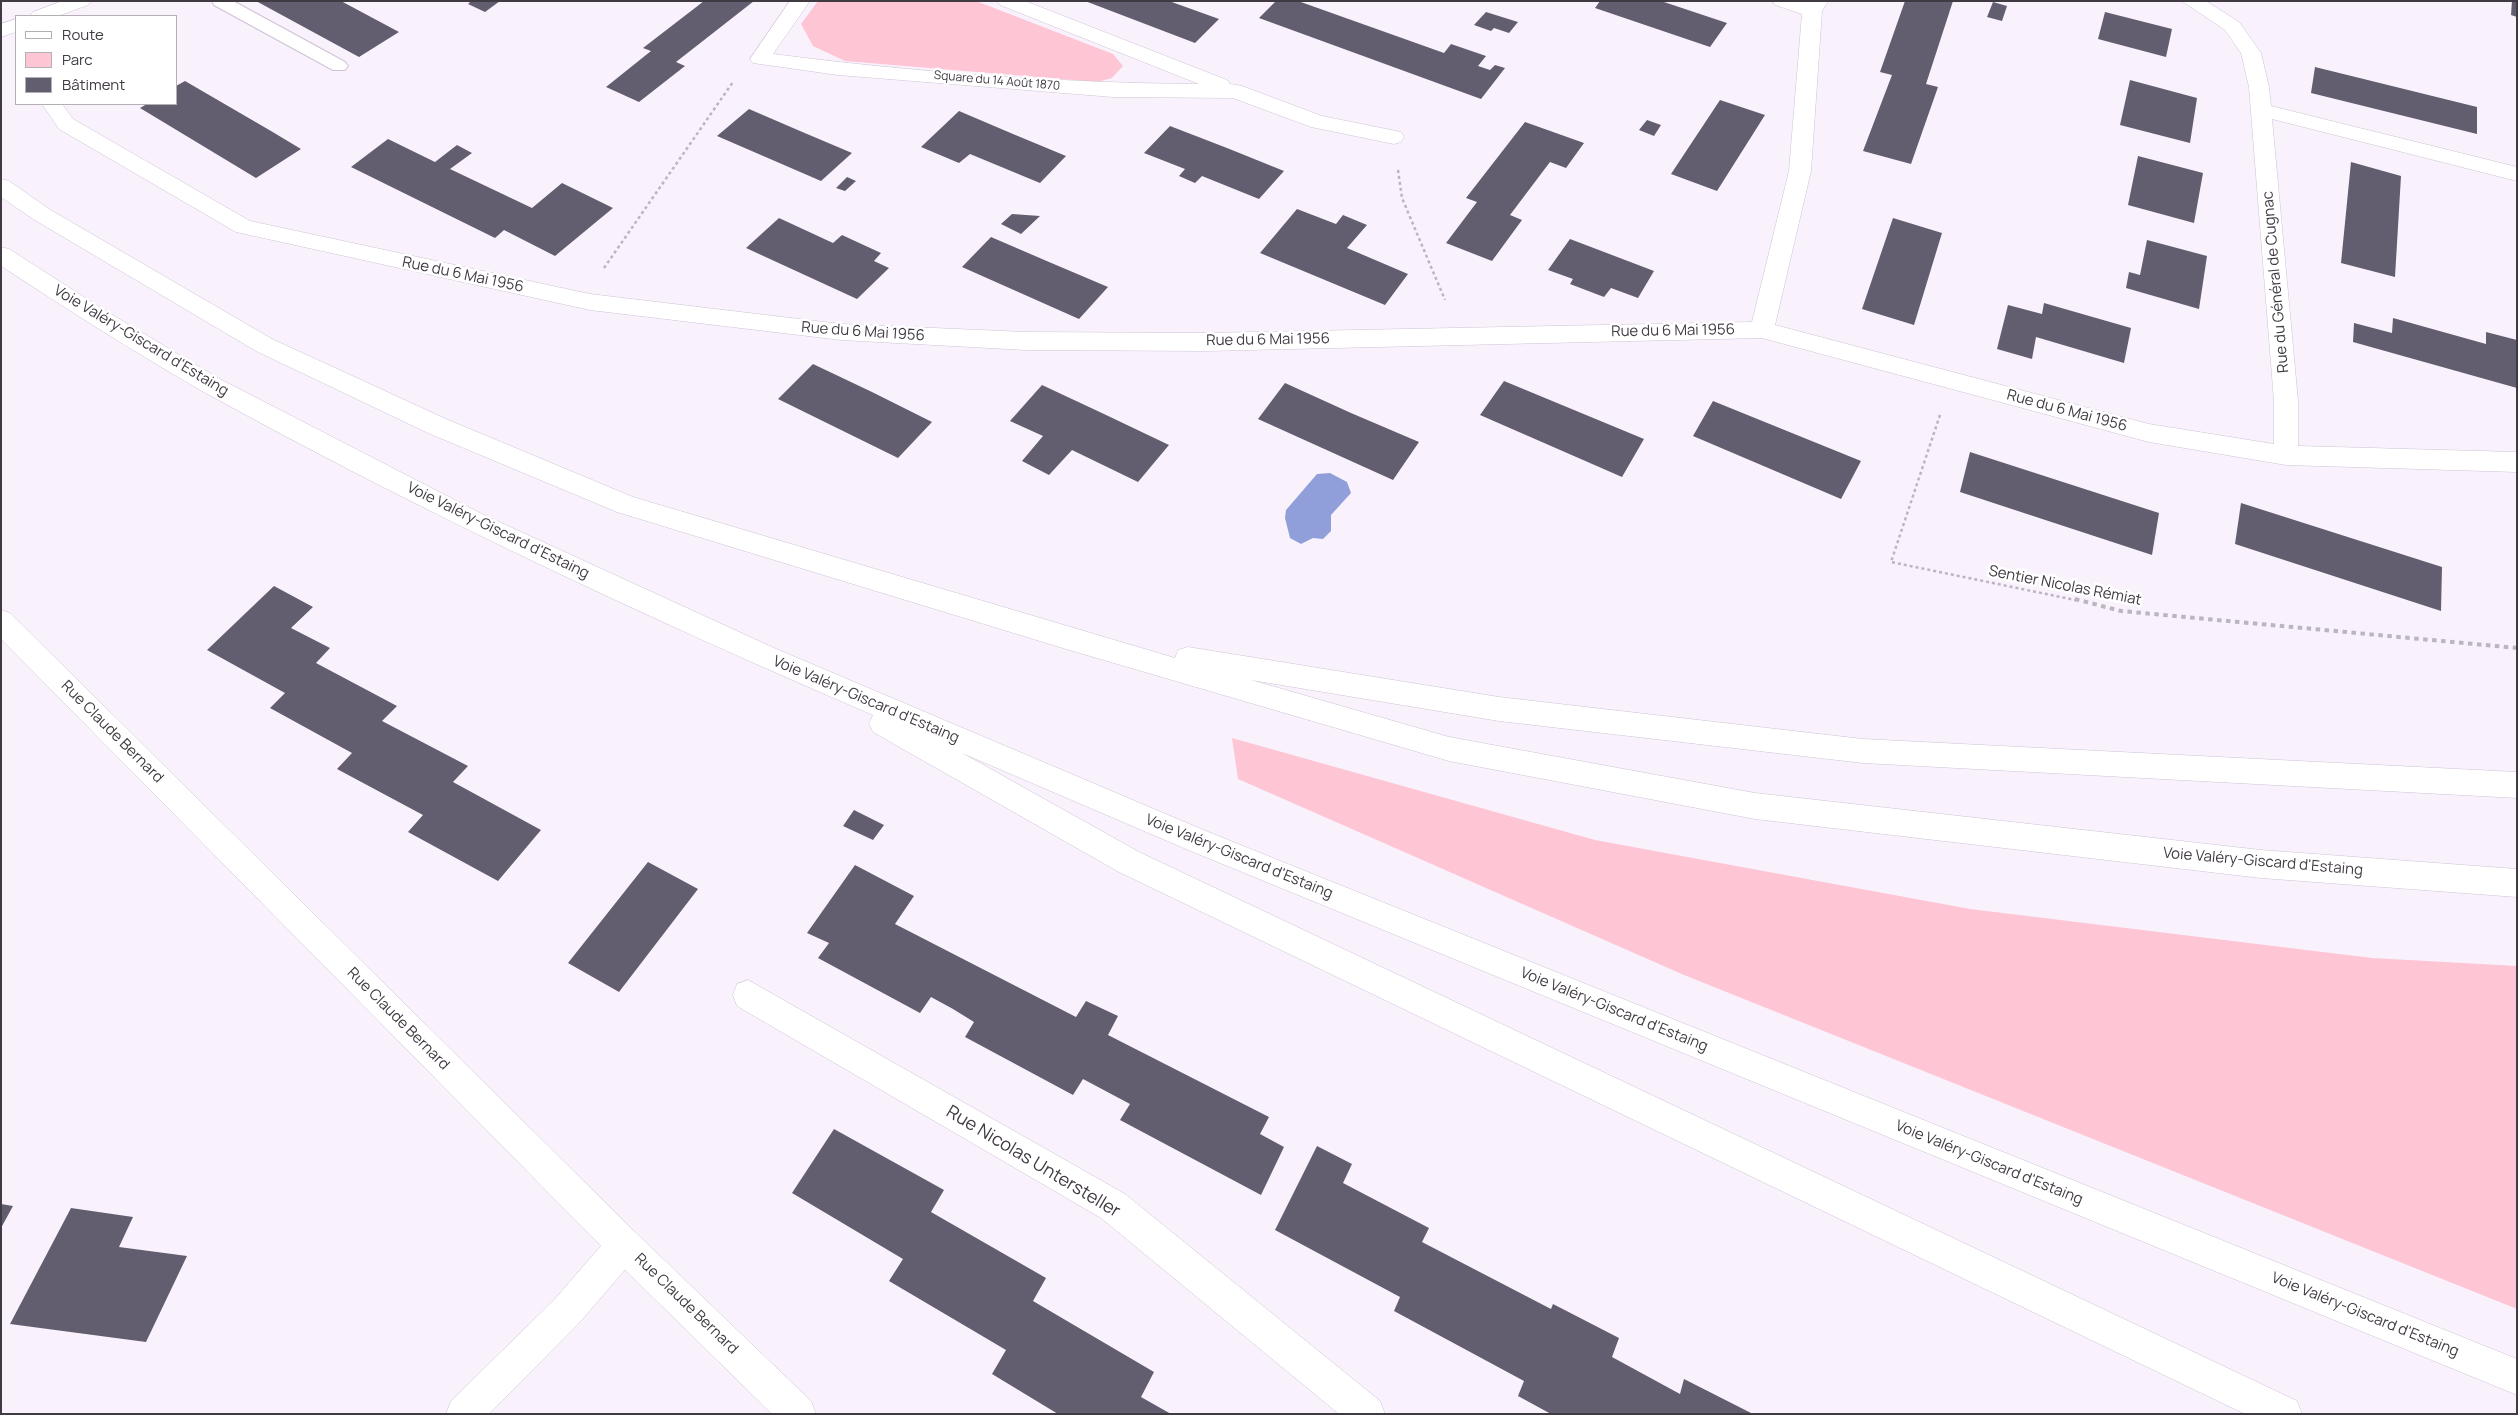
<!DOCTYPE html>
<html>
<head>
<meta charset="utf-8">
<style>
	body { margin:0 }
	#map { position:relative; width:2518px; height:1415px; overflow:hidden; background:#f9f2fd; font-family:Manrope,sans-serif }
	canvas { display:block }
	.frame { position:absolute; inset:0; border:2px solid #403a42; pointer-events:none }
	.legend { position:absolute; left:15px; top:15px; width:162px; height:90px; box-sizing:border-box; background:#fff; border:1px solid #b3b0b3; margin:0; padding:6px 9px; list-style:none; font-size:15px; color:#403a42 }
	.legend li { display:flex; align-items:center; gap:10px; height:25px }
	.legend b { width:25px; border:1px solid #b3b0b3 }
</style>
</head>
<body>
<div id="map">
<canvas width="2518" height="1415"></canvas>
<div class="frame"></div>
<ul class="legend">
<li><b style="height:6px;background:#fff"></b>Route</li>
<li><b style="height:14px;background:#fec5d5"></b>Parc</li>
<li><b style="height:14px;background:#625e70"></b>Bâtiment</li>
</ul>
</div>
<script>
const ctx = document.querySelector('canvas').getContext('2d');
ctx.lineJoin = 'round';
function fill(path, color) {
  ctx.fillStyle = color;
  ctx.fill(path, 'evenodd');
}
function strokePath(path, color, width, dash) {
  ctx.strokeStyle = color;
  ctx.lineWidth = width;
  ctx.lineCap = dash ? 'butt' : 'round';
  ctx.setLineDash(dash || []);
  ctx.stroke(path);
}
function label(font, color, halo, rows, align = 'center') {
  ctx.font = font + ' Manrope,sans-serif';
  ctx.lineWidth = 5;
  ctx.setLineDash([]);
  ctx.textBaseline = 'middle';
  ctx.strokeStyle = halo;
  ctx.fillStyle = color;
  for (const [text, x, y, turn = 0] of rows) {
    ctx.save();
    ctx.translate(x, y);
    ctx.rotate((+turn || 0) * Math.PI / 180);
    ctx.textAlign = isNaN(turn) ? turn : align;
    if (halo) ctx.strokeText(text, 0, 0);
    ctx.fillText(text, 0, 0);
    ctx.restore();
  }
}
const green = new Path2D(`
	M818 1H976L1113 54 1123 66 1112 78 1097 82 845 61 813 46 801 24Z
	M1232 738 1595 840 1970 909 2372 958 2517 966V1309L1684 975 1238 779Z`);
const water = new Path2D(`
	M1330 473 1347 482 1351 493 1331 515V531L1323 539 1313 538 1301 544 1290 538 1285 518 1286 510 1317 474Z`);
const building = new Path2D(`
	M256 1H341L399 32 359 57Z
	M471 1H500L485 12 468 4Z
	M704 1H754L676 62 685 66 639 102 606 87 651 51 643 48Z
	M1085 1H1169L1219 19 1195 43Z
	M1276 1H1298L1444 53 1451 44 1486 56 1478 66 1490 70 1495 65 1505 68 1481 99 1259 18Z
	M1600 1H1661L1727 23 1710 47 1595 8Z
	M1905 1H1953L1926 84 1938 87 1911 164 1863 151 1892 75 1880 72Z
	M2512 1H2517V17L2511 15Z
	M1993 2 2007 6 2002 21 1987 17Z
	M1486 12 1518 22 1509 33 1494 28 1491 31 1474 25Z
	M2105 12 2172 29 2166 57 2098 39Z
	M2315 67 2477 107V134L2311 93Z
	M2130 80 2197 98 2190 143 2120 125Z
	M185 81 271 131 301 149 256 178 140 108 147 104H176V86Z
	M1720 100 1765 115 1717 191 1671 174Z
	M749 109 800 131 852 153 821 181 717 136Z
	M959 111 1013 134 1066 156 1040 183 970 154 959 163 921 147Z
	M1647 120 1661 125 1654 136 1639 130Z
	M1525 122 1584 143 1566 168 1550 162 1510 215 1522 220 1492 261 1446 243 1477 202 1466 198Z
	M1170 126 1227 148 1284 171 1259 199 1202 176 1195 183 1179 176 1185 169 1144 153Z
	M388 139 435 162 457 145 472 153 450 169 532 208 562 183 613 208 555 256 504 230 495 238 351 167Z
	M2138 156 2203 173 2194 223 2128 205Z
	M2351 162 2401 176 2395 277 2341 263Z
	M847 177 856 181 845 191 836 188Z
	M1297 209 1336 224 1343 215 1367 225 1347 248 1408 274 1385 305 1260 253Z
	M1012 214 1040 216 1021 234 1001 224Z
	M779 218 833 243 842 235 881 253 874 261 889 268 857 299 746 248Z
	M1893 218 1942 233 1914 325 1862 309Z
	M991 237 1049 262 1108 287 1079 319 962 267Z
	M1570 239 1654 271 1638 298 1611 288 1604 297 1570 284 1573 279 1548 270Z
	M2147 240 2207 256 2199 309 2126 288 2129 272 2140 275Z
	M2044 303 2131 328 2124 363 2036 337 2032 359 1997 349 2008 305 2042 314Z
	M2393 318 2486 344V332L2517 340V388L2353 342 2354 323 2392 333Z
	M813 364 872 392 932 422 898 458 778 399Z
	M1504 381 1644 439 1622 477 1480 415Z
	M1285 383 1351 413 1419 442 1393 480 1258 419Z
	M1042 385 1104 414 1169 445 1138 482 1072 450 1049 475 1022 461 1043 436 1010 421Z
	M1713 401 1861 461 1841 499 1693 436Z
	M1970 452 2159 513 2152 555 1960 492Z
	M2241 503 2442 567 2441 611 2235 544Z
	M274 586 313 607 291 628 330 648 316 663 397 706 382 721 468 766 453 782 541 830 498 881 408 832 423 815 337 769 352 753 270 708 285 693 207 650Z
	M854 810 884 825 873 840 843 826Z
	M648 862 698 889 619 992 568 963Z
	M855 865 914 896 895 924 1076 1017 1086 1001 1118 1016 1108 1035 1269 1117 1260 1134 1284 1147 1261 1195 1120 1120 1130 1104 1083 1079 1073 1095 965 1037 974 1022 953 1009 931 997 920 1013 818 958 829 943 807 933Z
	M834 1129 944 1190 931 1212 1046 1278 1033 1301 1154 1372 1141 1397 1171 1414H1058L992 1374 1006 1350 889 1281 903 1259 792 1193Z
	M1317 1146 1352 1164 1343 1183 1429 1228 1422 1242 1551 1309 1553 1304 1619 1338 1612 1357 1680 1394 1684 1379 1753 1414H1551L1518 1396 1524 1381 1394 1311 1400 1297 1275 1230Z
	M1 1204 13 1206 1 1228Z
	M71 1208 133 1217 119 1247 187 1256 146 1342 10 1324Z`);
const pathFar1 = new Path2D(`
	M1398 170 1402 198 1445 300
	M604 268 733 82
	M1940 415 1891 562 2080 601`);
const path = new Path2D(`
	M2075 599 2121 611 2517 648`);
const service = new Path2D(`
	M212 1H233L345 62 348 66 345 70H333L214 5Z`);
const minor = new Path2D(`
	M790 1H810L773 54C913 72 1058 83 1199 84L1000 5 997 1H1025L1227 80 1230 84 1242 86 1322 116 1401 132 1404 137 1401 142 1394 144 1311 127 1233 98 1113 97 838 75 753 63 750 59Z
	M1772 1H1828L1822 11 1811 171 1775 325 2149 424 2274 444V401L2249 87 2241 53 2225 30 2182 1H2206L2239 22 2261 53 2269 87 2271 106 2517 167V181L2272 119 2298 401V446L2517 452V472L2286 465 2149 442 1762 338 1206 351 1026 350 841 340 590 310 236 232 59 129 42 104H62L73 119 250 221 590 294 841 324 1026 332 1206 333 1752 322 1789 171 1802 14 1775 5Z
	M748 980 1125 1194 1380 1401 1385 1414H1339L1101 1218 737 1006 733 995 737 984Z
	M624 1228 636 1233 641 1245 636 1257 579 1323 489 1414H446L451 1401 555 1299 612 1233Z`);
const tertiary = new Path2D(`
	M62 1H91L88 5 58 16H30L33 12Z
	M16 19V32L1 37V24Z
	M1 610 10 613 636 1233 811 1401 816 1414H772L612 1257 1 639Z`);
const trunk = new Path2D(`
	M1 179 9 181 49 209 272 339 446 419 633 497 1175 658 1178 650 1188 647 1499 697 1863 739 2517 772V798L1863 763 1499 721 1251 680 1449 737 1755 793 2261 850 2517 869V897L2261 878 1755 819 1449 761 1066 649 617 512 428 433 256 351 33 219 1 197Z
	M1 247 9 249 101 308 218 378 482 514 774 648 1206 831 2517 1359V1395L1186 849 962 753 1139 852 2297 1401 2302 1414H2245L1119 872 873 732 869 723 873 715C645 617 419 511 202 391 134 352 67 309 1 266Z`);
const farStreetnames = [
	["Square du 14 Août 1870",997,81,5]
];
const streetNames = [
	["Rue du 6 Mai 1956",463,275,12],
	["Rue du Général de Cugnac",2276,282,-95],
	["Rue du 6 Mai 1956",1673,331,-1],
	["Rue du 6 Mai 1956",863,332,4],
	["Rue du 6 Mai 1956",1268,340,-1],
	["Voie Valéry-Giscard d'Estaing",141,341,31],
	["Rue du 6 Mai 1956",2067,411,15],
	["Voie Valéry-Giscard d'Estaing",498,531,26],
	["Sentier Nicolas Rémiat",2065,586,11],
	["Voie Valéry-Giscard d'Estaing",866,700,23],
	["Rue Claude Bernard",112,732,45],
	["Voie Valéry-Giscard d'Estaing",1239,857,22],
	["Voie Valéry-Giscard d'Estaing",2263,862,5],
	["Voie Valéry-Giscard d'Estaing",1614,1010,22],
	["Rue Claude Bernard",398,1019,45],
	["Voie Valéry-Giscard d'Estaing",1989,1163,22],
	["Rue Claude Bernard",686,1304,44],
	["Voie Valéry-Giscard d'Estaing",2365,1315,22]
];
const nearStreetnames = [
	["Rue Nicolas Untersteller",1033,1162,31]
];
fill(green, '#fec5d5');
fill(water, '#909fda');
fill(building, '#625e70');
strokePath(service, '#cec2d4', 2);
strokePath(minor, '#cec2d4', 1);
strokePath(tertiary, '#cec2d4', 1);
strokePath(trunk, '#cec2d4', 1);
strokePath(pathFar1, '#bbb5bf', 2.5, [3, 3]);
strokePath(path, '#bbb5bf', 4, [4.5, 4.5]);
fill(service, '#fff');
fill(minor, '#fff');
fill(tertiary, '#fff');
fill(trunk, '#fff');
label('12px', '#403a42', '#fff', farStreetnames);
label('15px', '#403a42', '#fff', streetNames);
label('18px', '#403a42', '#fff', nearStreetnames);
</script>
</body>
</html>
